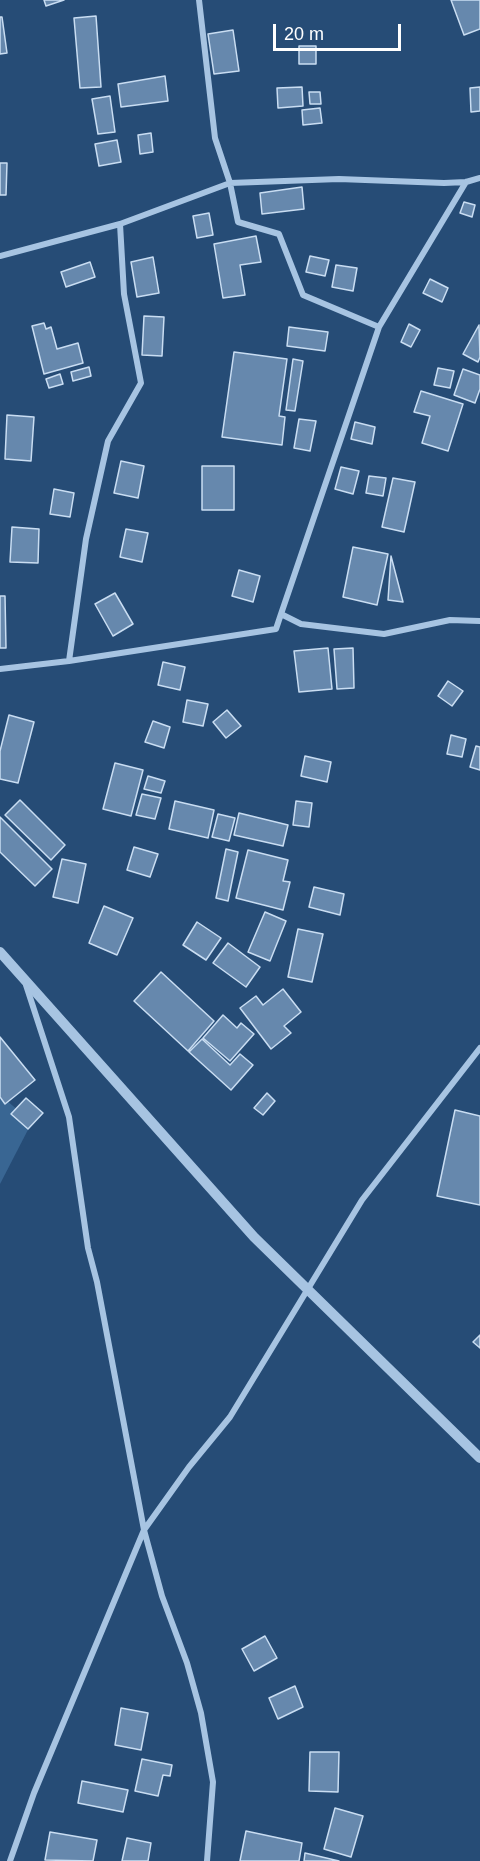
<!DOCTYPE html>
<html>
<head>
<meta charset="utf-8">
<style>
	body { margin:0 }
	#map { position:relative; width:480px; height:1861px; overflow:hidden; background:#264c76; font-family:Helvetica,sans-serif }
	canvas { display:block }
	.scale { position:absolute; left:273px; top:24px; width:128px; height:27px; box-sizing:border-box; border:3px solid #fff; border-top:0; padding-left:8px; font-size:18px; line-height:21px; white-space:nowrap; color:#fff; -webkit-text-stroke:4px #264c76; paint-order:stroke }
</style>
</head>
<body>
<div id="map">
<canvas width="480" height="1861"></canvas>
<div class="scale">20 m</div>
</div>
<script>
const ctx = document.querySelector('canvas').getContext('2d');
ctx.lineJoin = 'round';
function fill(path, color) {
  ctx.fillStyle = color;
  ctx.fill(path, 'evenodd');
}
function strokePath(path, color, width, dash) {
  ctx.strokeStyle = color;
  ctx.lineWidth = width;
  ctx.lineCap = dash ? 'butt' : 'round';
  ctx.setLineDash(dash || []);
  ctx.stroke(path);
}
const green = new Path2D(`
	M0 1095 32 1122 0 1184Z`);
const building = new Path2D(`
	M44 0H64L46 6Z
	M451 0H480V29L464 35Z
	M96 16 101 87 80 88 74 18Z
	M0 17H2L7 53 0 54Z
	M233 30 239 71 214 74 208 34Z
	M299 46H316V64H299Z
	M165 76 168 101 121 107 118 84Z
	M302 87 303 106 278 108 277 88Z
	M480 87V111L471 112 470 88Z
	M309 92H320L321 104H310Z
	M110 96 115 132 98 134 92 99Z
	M320 108 322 123 303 125 302 110Z
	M151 133 153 152 140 154 138 135Z
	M117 140 121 162 99 166 95 144Z
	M0 163H7L6 195H0Z
	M302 187 304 209 262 214 260 193Z
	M464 202 475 205 472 217 460 213Z
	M209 213 213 235 197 238 193 216Z
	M256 236 261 262 240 265 245 295 223 298 214 244Z
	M310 256 329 260 325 276 306 272Z
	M153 257 159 293 137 297 131 262Z
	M90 262 95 277 66 287 61 272Z
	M336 265 357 268 353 291 332 287Z
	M430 279 448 288 442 302 423 293Z
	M144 316 164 317 162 356 142 355Z
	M44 323 46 329 51 327 57 349 78 343 83 363 44 374 32 326Z
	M409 324 420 330 411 347 401 342Z
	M479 325 480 357 478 362 463 354Z
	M289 327 328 332 325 351 287 346Z
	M234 352 287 359 279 416 285 417 282 445 222 437Z
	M293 359 303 361 295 411 286 410Z
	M89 367 91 376 73 381 71 372Z
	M438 368 454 371 450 388 434 385Z
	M463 369 480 375V389L475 403 454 395Z
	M60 374 63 384 49 388 46 379Z
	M421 391 463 404 448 451 422 443 430 416 414 412Z
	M7 415 34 417 31 461 5 459Z
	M299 419 316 421 310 451 294 448Z
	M355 422 375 427 372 444 351 439Z
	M121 461 144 466 138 498 114 493Z
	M202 466H234V510H202Z
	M341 467 359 471 353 494 335 489Z
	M369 476 386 478 383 496 366 493Z
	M393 478 415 482 404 532 382 527Z
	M54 489 74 493 70 517 50 514Z
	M12 527 39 529 38 563 10 562Z
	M126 529 148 533 142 562 120 557Z
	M353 547 388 554 377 605 343 597Z
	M391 556 403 602 388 600Z
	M239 570 260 576 253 602 232 596Z
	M115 593 133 624 113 636 95 604Z
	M0 596H5L6 648H0Z
	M328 648 332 689 299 692 294 651Z
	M353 648 354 688 337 689 334 649Z
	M163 662 185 667 180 690 158 685Z
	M448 681 463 691 452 706 438 696Z
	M187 700 208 704 203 726 183 722Z
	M227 710 241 726 226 738 213 722Z
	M9 715 34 722 18 783 0 779V751Z
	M153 721 170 727 164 748 145 742Z
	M451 735 466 739 462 757 447 754Z
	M476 746 480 747V770L470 767Z
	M305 756 331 762 327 782 301 776Z
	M115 763 143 770 131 816 103 809Z
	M148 776 165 781 161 793 144 789Z
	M142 794 161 798 155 819 136 815Z
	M20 800 65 845 51 860 5 815Z
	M175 801 214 810 208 838 169 829Z
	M296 801 312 803 309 827 293 825Z
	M239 813 288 825 283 846 234 835Z
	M218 814 235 818 229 841 212 837Z
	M0 817 52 869 35 886 0 852Z
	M134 847 158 854 150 877 127 870Z
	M226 849 238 852 228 901 216 898Z
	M248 850 288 860 283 881 290 882 283 910 236 898Z
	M62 859 86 864 78 903 53 897Z
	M314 887 344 894 340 915 309 907Z
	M104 906 133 918 117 955 89 943Z
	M265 912 286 921 270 961 248 952Z
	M197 922 221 938 206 960 183 945Z
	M298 929 323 934 312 982 288 977Z
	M228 943 260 967 246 987 213 963Z
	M161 972 214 1021 188 1051 134 1001Z
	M283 989 301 1012 284 1026 291 1033 271 1049 240 1008 256 996 263 1005Z
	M223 1015 237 1028 241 1023 254 1034 230 1061 203 1038Z
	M0 1037 35 1080 5 1104 0 1097Z
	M202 1039 230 1065 240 1054 253 1065 231 1090 189 1052Z
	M267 1093 275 1101 263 1115 254 1108Z
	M26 1098 43 1113 28 1129 11 1114Z
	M455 1110 480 1116V1205L437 1196Z
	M480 1335V1348L473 1342Z
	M265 1636 277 1658 254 1671 242 1649Z
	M295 1686 303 1707 278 1719 269 1698Z
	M121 1708 148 1713 141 1750 115 1745Z
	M310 1752H339L338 1792 309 1791Z
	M142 1759 172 1765 170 1776 163 1775 158 1796 135 1791Z
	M82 1781 128 1790 123 1812 78 1803Z
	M335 1808 363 1816 351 1857 324 1849Z
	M246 1831 302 1843 299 1861H240Z
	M50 1832 97 1840 93 1861 45 1860Z
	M127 1838 151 1843 148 1861H122Z
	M305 1853 339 1861H304Z`);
const minor = new Path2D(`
	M199 0 215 138 230 183 238 222 279 234 303 295 379 327
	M466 182 379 327 281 614 301 624 384 634 450 620 480 621
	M0 256 120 224 230 183 339 179 444 183 466 182 480 178
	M69 661 86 539 108 441 141 383 124 294 120 224
	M0 669 69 661 276 629 281 614
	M26 985 69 1117 88 1248 97 1282 144 1530 162 1596 187 1663 201 1713 213 1782 207 1861
	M10 1861 34 1793 144 1530 189 1467 230 1417 362 1200 480 1048`);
const tertiary = new Path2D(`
	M0 952 254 1237 480 1458`);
fill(green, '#396693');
fill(building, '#6688ad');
strokePath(building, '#c9ddf2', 1.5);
strokePath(minor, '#a7c4e2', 6);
strokePath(tertiary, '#a7c4e2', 10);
</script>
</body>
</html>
